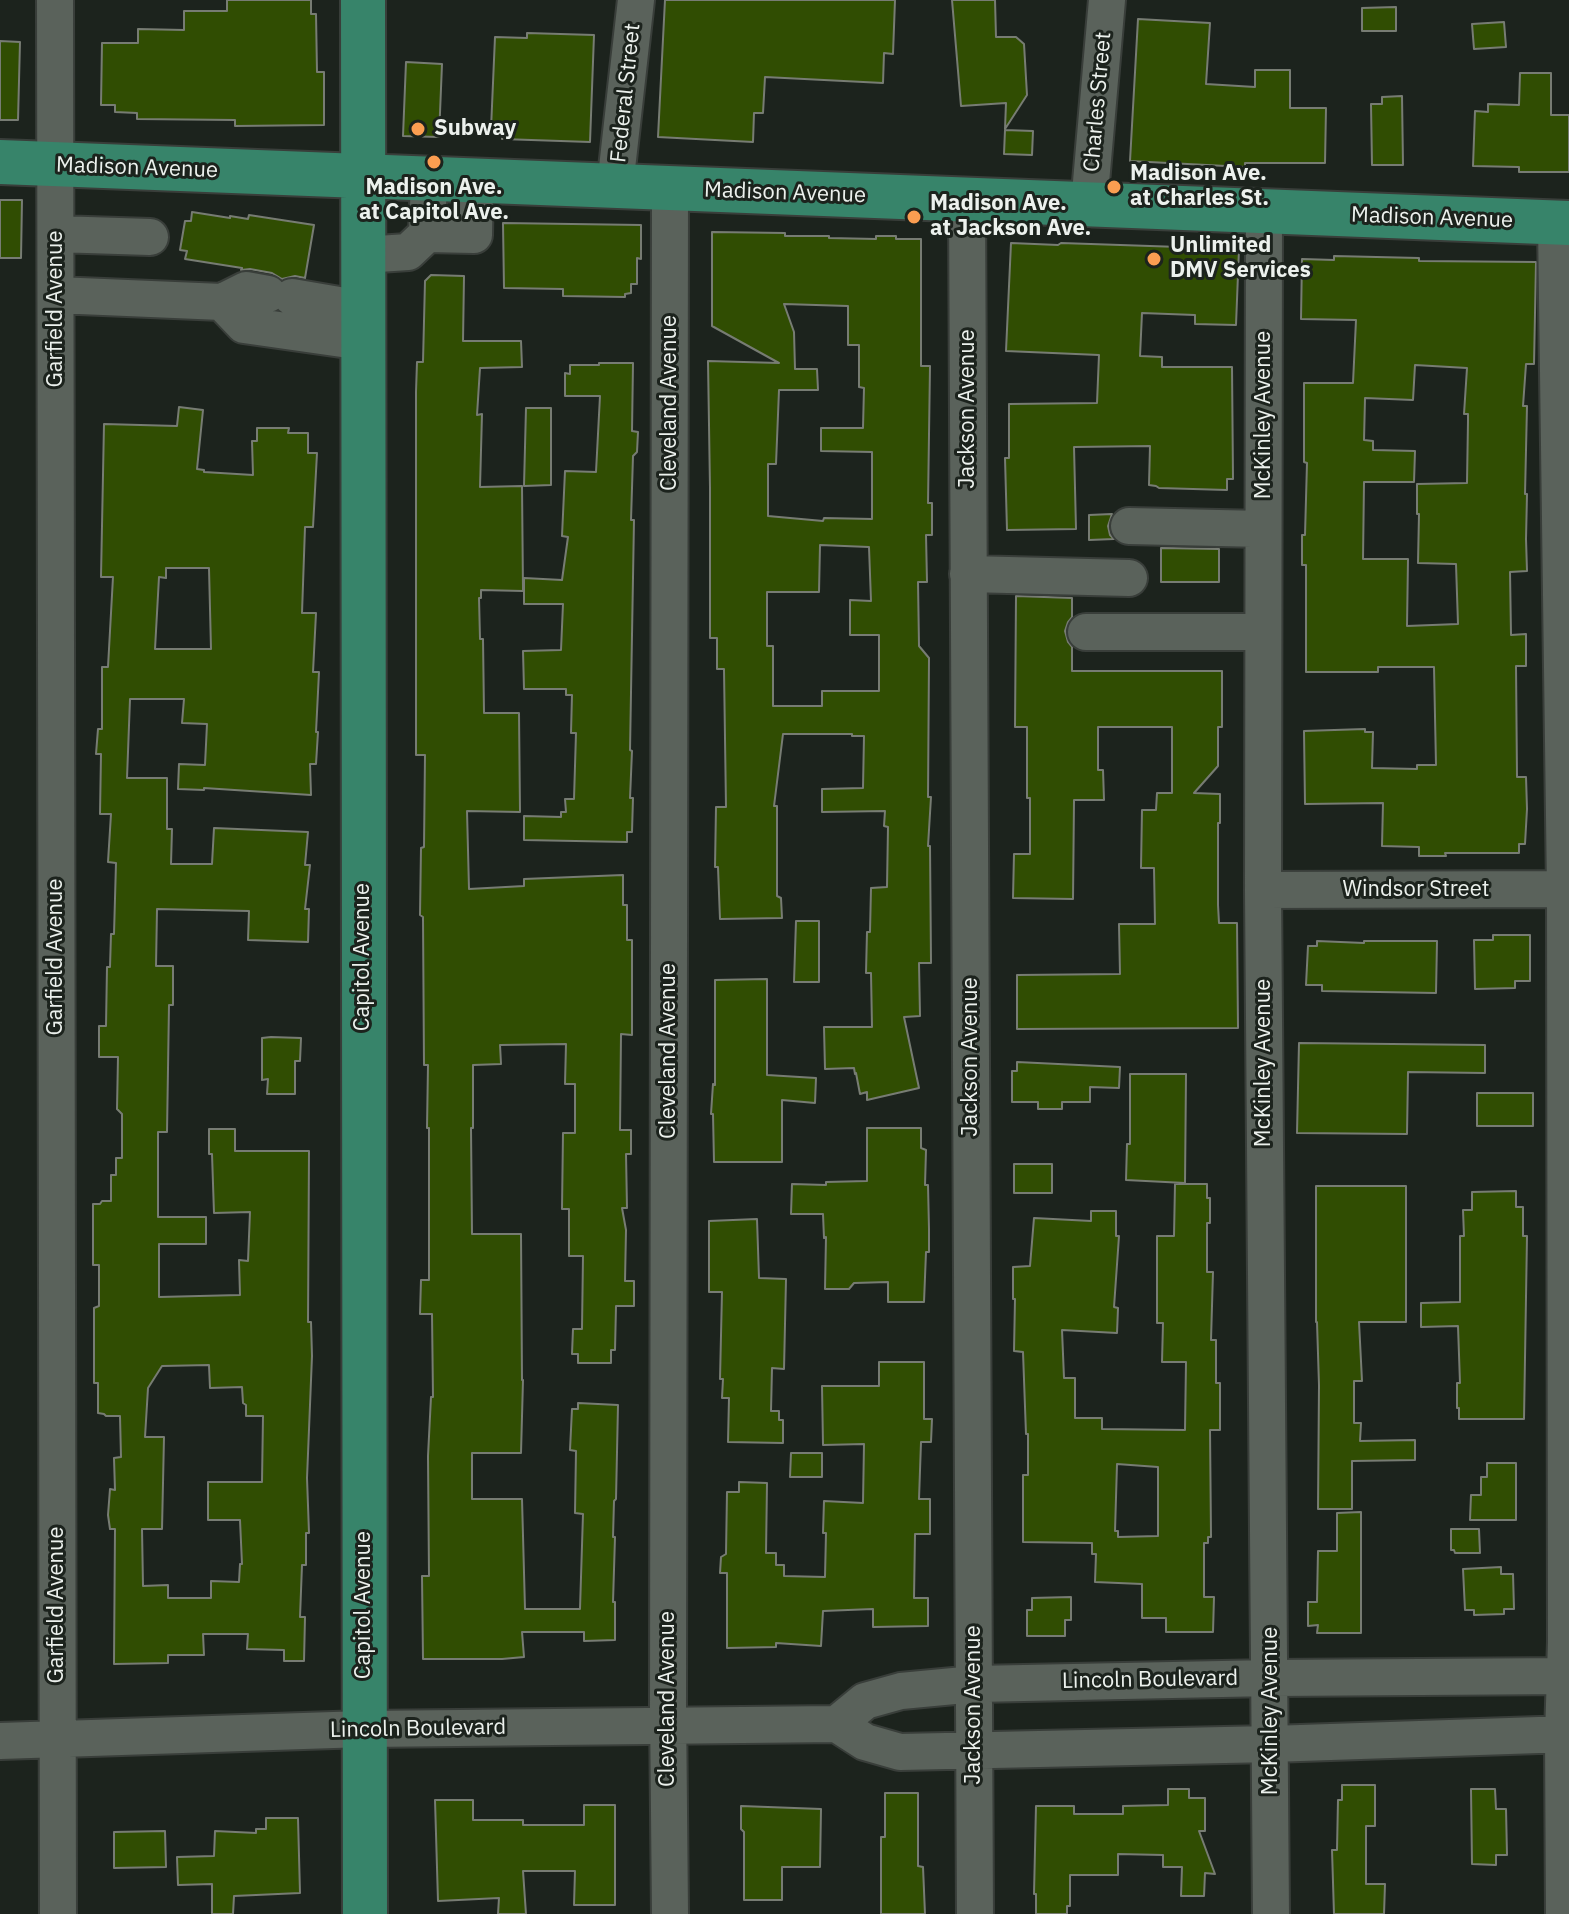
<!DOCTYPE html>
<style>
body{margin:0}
canvas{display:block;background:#1c231d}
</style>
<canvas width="1569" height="1914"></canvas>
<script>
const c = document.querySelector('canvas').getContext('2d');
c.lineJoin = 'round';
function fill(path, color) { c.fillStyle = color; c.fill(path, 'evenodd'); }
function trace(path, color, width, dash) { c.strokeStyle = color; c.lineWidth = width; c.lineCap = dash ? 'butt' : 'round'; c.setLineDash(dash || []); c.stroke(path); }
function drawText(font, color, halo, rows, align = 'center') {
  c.font = font + ' "IBM Plex Sans",sans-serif'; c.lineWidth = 6; c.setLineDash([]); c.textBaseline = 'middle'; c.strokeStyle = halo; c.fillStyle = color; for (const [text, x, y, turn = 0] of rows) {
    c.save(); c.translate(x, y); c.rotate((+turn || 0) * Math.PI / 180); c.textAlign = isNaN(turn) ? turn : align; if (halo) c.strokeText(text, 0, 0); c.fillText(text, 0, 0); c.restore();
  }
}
const building = new Path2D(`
 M227,0H311V14H316L317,72H324V125L235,126V120L137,119V113L115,112V105H101L102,43H138V29L184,30V11H227Z
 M665,0H895L893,54L884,53L883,83L765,77L763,113H754L753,142L658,137Z
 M952,0H995L996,37H1016L1024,44L1027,95L1005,129L1006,103L961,106Z
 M1396,7V31H1362V8Z
 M1138,19L1210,23L1206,84L1255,87V70H1290V108H1326L1325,163H1245V167L1130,161Z
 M1504,22L1506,47L1474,49L1472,24Z
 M527,33L594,35L590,142L502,139V129H491L495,37L527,38Z
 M0,41L20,42L18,120H0Z
 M406,62L442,64L439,137L403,136Z
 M1520,73H1551V115H1569V172H1519V167L1473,166L1475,111L1488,112V104L1519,105Z
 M1402,96L1403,165H1372L1371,104H1382V97Z
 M1005,130L1033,131L1032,155L1004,154Z
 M0,200H22L21,258H0Z
 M192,212L230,218V216L248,219L249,215L314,225L305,278L295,276L282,279L272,273L250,269L241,270L242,268L185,259L187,251L180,250L185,221H191Z
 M503,223L641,225V259L637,258V284H631V293L625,294V297L563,296V289L504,288Z
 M712,232L785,233V236H829V238L876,239V236H896V239H921V366H930L928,503H932V535H926L927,582H918L919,646L929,658L928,797H931L928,846H930L931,963H919L920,1016L904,1017L919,1088L867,1100V1092L860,1094L856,1073L855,1074L854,1068L825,1069L824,1027H872L871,973H866L867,932H870L871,888L887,887L888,827L884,826L885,811L822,812V789L863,788L864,736H852V734H783L774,806H777V896L781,898L782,918L720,919L718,867H715L716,807H726L724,669H717V638H710V488L708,361L779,363L712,326ZM784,304L848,306V345H859V387L864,388L863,428H821V451L872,452V519L824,518L823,521L768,516V464H776L779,390H818L817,369H795L794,332ZM820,545L869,547L871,601L850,600V635H879V691H822V706H773V646H767V592H819Z
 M1011,243L1058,245L1061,243L1239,249L1236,325L1195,324V315L1142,313L1140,356L1162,357V367H1232L1233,479H1227V490L1159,488L1156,486L1149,485L1150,446L1074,447L1076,529L1007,530L1005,458H1009V404L1097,403L1099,355L1006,351Z
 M1334,256L1419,258V261L1536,262L1534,364H1526L1523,406H1527L1525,494H1527L1526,539L1527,571L1510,572L1511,635L1526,634V666H1516L1517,777H1526L1527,809L1525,844H1519V853H1445L1446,856H1419V847L1382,846L1383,803L1305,804L1304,731L1365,729V732H1373L1372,768L1417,769V765H1436L1434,667H1378V672H1306V565H1302V535H1305L1307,463L1304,462V383H1353L1356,320L1301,319L1302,259L1334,260ZM1415,365L1467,368L1464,414H1468V421L1467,483L1417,484V514H1419L1418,563L1456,564L1458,624L1407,626L1408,559H1363L1364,482H1414L1415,451L1373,450V441L1364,440L1365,398L1413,400Z
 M431,275L464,276L463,341H521L522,367L480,368L477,415L482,414L480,487L522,486L523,591L481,590V598H479L480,639H483L484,713H519L520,812L467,811L469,889L524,886V879L623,875V905H627V940H632V1035L621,1034L620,1130H631V1154H626L627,1208H622L626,1230L625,1281H634V1306H616L615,1350H611V1363H578V1354H572L573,1329H582L583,1256H569V1209H562L563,1133H575V1084H565L566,1044L500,1045L501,1064L473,1065V1128H471L472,1234H521L522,1380H523L521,1453H472V1499H522L525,1609H580L583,1514L575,1513L576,1451L570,1450L572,1409H578V1403L618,1405L616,1499L614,1501L613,1537H615L613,1602H615V1640L584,1641V1632H522L524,1657L502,1659H423L422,1576H429L428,1456L431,1397H433L432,1314H420L421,1280H429V1128H427L428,1065H424L423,917L420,915L421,848L424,847L425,755H416V392L417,362H423L425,281Z
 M599,363H633L632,431L638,432L637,452L633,456L631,520H634L630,750L632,751L630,798H633L632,832H627V842L524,840V816L561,817V812H566L565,799H574L576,733H571L572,695H566V689H524L523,651L561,650L563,604H524V578L562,580L568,537L562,536L565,471L596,472L600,396H565V373L570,374V365H599Z
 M179,407L203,410L197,469L204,470V472L253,475L252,441H257V428H289L288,433H308V453H317L313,527H305L302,613H316L313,672H319L316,732H318L316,764H310L311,795L204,788V790L178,789L179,764L205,765L207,724L182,723L184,699H130L127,778H167V829H172L171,864H212L214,828L308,832L305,865H310L305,909H309L308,942L248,940L249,911L157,909L156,966H173V1005H169L167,1132H158V1217H206V1244H159V1297L240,1295L239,1260L248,1261L250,1212L214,1213L212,1154H209V1129H235V1151H309L308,1322H311L312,1356L307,1478L309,1533H306V1565H302L300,1617H305L304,1661H284V1650L247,1649L248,1634H203L204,1655H168V1663L114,1664L115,1529H110L108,1515L110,1489L115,1490L114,1458L121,1457L120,1416H106L104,1414L98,1413V1383H94V1308L99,1306V1265H93V1204H100L102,1201H111V1175H116V1158H122V1114L117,1109L118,1057H99V1026H106L107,967H110L111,934H114L116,863L108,862L111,814H100L101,754H96L98,729H102V667H108L113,577H101L104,424L177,426ZM166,568H209L211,649H155L159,577L166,578ZM209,1365L210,1388L242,1387L243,1403L246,1405V1416H263L262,1482H208V1520H240L242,1564H240L239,1582L211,1581V1598H168V1585L143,1586L142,1529H162L164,1437H145L148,1388L162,1366Z
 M526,408H551V485L524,486Z
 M1112,514L1108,526L1110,535L1114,539L1089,540V515Z
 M1161,548L1219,549V582H1161Z
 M1016,596L1072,598V617L1068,622L1065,631L1068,642L1072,647V671H1222V727H1218V766L1194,793L1220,794V823H1218V905L1219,923H1237L1238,1028L1017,1029V975L1120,974L1119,924H1155L1154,868H1141L1142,810H1156L1157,793H1172V727H1098V770H1103L1104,800H1074L1073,899L1013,898L1014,854H1030V798H1027V727H1015Z
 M796,921H819V982H794Z
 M1493,935H1530V981H1515V988L1475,989L1474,940H1493Z
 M1317,941L1364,943V941H1437L1436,993L1322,991V985H1306L1308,946H1317Z
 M767,979V1075L816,1078L815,1103L782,1100V1162H714L713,1114H711L713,1084L715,1085V980Z
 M271,1037L301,1038L300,1061H295V1094H267L268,1079L262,1080V1038Z
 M1299,1043L1485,1045V1073L1408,1072L1407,1134L1297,1133Z
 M1017,1062L1120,1067L1119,1088L1090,1087V1102H1062V1109H1038V1102H1012V1071H1017Z
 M1130,1074H1186L1185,1183L1126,1180L1127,1144H1130Z
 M1477,1093H1533V1126H1477Z
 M867,1128H921V1148L926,1150L925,1185H928L929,1229V1252H926L924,1302H888V1282L854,1283L849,1289H825L826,1237L824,1238L823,1214H791L792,1184L826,1185V1182L867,1181Z
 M1014,1164H1052V1193H1014Z
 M1175,1184H1207V1198H1210V1223H1207V1272H1213L1211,1340H1216V1383H1220V1430H1210L1211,1537H1208V1543H1204V1597H1214L1213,1632H1166V1618H1142V1584L1095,1582L1096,1554H1092V1543L1023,1542V1475H1028V1434H1026L1023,1352L1014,1351L1015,1299H1013V1267L1030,1266L1034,1218L1091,1221V1211H1116V1236H1119L1114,1307L1118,1308L1117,1333L1062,1330L1064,1378H1075V1418H1102V1429L1185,1430L1186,1362H1162L1163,1323H1157V1236H1174ZM1117,1464L1158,1467V1536L1118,1537V1531H1115Z
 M1316,1186H1406V1322H1359L1362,1381H1354V1423H1361L1360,1441L1415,1440V1460L1352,1461V1509H1318L1319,1385L1317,1322H1316Z
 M1516,1191V1207H1523V1236H1527L1524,1419H1459V1408H1457V1383H1460L1458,1326L1421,1327V1303L1460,1302V1236H1464L1463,1210H1472V1192Z
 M757,1219L759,1278L786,1279L784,1369L772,1368L771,1411H779V1420H783V1443L728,1442L729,1398H722L723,1379H720L722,1292H709V1221Z
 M879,1362H924V1419H932L931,1442H921L919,1499H930V1534H915L914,1598H928V1626L873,1627V1609L823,1611L821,1646L776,1643V1647L727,1648V1573H720L721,1557L726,1554L727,1492H739V1482L767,1483L766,1553H776V1565H784V1576L825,1577L826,1533H823L824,1501L863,1503L864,1444L823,1445L822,1386H879Z
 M791,1453H822V1477H790Z
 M1487,1463H1516V1520H1470L1471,1495H1481V1477H1487Z
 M1361,1512V1633H1317L1318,1625L1308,1626V1602H1317L1318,1551H1337V1513Z
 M1451,1529H1479L1480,1553H1455L1454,1550H1451Z
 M1501,1567V1574H1513L1514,1609H1504V1614L1474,1615V1610H1465L1463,1569Z
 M1071,1597V1620H1065V1636H1027V1610H1032V1598Z
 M1342,1785H1375V1826H1366V1884H1385L1384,1914H1334L1332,1850H1337L1338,1800H1342Z
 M1168,1789H1189V1798H1205V1831H1199L1215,1874L1205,1873L1204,1896H1181L1182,1867H1163V1855L1118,1854V1875H1070V1906H1067V1914H1036V1894H1034L1036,1806H1074V1814H1123V1806L1168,1805Z
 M1471,1789H1495L1496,1809H1506L1507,1855H1496V1865L1472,1864Z
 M885,1793H918V1866L923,1867L925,1914H881V1837H885Z
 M435,1800H473V1820H523V1825H584V1805H615V1905H574L575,1871H523L526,1914H498L499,1898L438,1901Z
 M741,1806L821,1809L820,1867H782V1900H744V1832L741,1829Z
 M266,1818H298L300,1893L234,1896L233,1914H212V1884L178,1885L177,1857L214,1856L215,1831L256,1833V1829H266Z
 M165,1831L166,1867L114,1868V1832Z`);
fill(building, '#304d02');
trace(building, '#777c73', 2);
const minor = new Path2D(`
 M55,0L58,1914
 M429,179L427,234L474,235L475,181
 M615,186L636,0
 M967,200L975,1914
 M1089,205L1107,0
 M1264,212L1263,890L1271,1914
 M1556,223L1565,889L1566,1642L1563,1735L1564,1914
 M56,234L150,237
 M363,255L408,252L427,234
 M56,295L222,302L246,290L268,294
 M292,297L362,309
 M222,302L244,325L363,342
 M1129,526L1263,529
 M968,574L1129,578
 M1086,632H1263
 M1263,890L1569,889
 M837,1724L865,1701L901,1691L975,1684L1271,1678L1569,1676
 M0,1741L364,1729L837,1724L865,1742L900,1752L1271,1744L1569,1734
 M670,1914L668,1706L670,188`);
const major = new Path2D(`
 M363,0L365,1914
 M0,162L1569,223`);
trace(minor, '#393e3a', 40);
trace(major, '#393e3a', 48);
trace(minor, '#5a625b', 36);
trace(major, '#37846a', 44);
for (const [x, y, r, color] of [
 [418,129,8,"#fb9e51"],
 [434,162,8,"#fb9e51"],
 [1114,187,8,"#fb9e51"],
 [914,217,8,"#fb9e51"],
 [1154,259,8,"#fb9e51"]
]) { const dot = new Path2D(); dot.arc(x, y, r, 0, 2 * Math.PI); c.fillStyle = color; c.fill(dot); trace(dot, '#1c231d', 3); }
drawText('22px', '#ecf1ed', '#1c231d', [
 ["Federal Street",626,93,-84],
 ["Charles Street",1098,102,-85],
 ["Madison Avenue",137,168,2],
 ["Madison Avenue",785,193,2],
 ["Madison Avenue",1432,218,2],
 ["Garfield Avenue",56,309,-90],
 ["Cleveland Avenue",670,403,-90],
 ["Jackson Avenue",968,409,-90],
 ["McKinley Avenue",1264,415,-90],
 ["Windsor Street",1416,890],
 ["Garfield Avenue",56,957,-90],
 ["Capitol Avenue",363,957,-90],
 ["Cleveland Avenue",669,1051,-90],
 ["Jackson Avenue",971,1057,-90],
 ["McKinley Avenue",1264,1063,-90],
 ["Garfield Avenue",57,1605,-90],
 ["Capitol Avenue",364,1605,-90],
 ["Lincoln Boulevard",1150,1680,-1],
 ["Cleveland Avenue",668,1699,-90],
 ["Jackson Avenue",974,1705,-90],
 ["McKinley Avenue",1271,1711,-90],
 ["Lincoln Boulevard",418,1729,-1]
]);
drawText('bold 22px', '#ecf1ed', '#1c231d', [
 ["Subway",434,129],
 ["Madison Ave.",1130,174],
 ["at Charles St.",1130,199],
 ["Madison Ave.",434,188,"center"],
 ["at Capitol Ave.",434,213,"center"],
 ["Madison Ave.",930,204],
 ["at Jackson Ave.",930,229],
 ["Unlimited",1170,246],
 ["DMV Services",1170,271]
], 'left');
</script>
